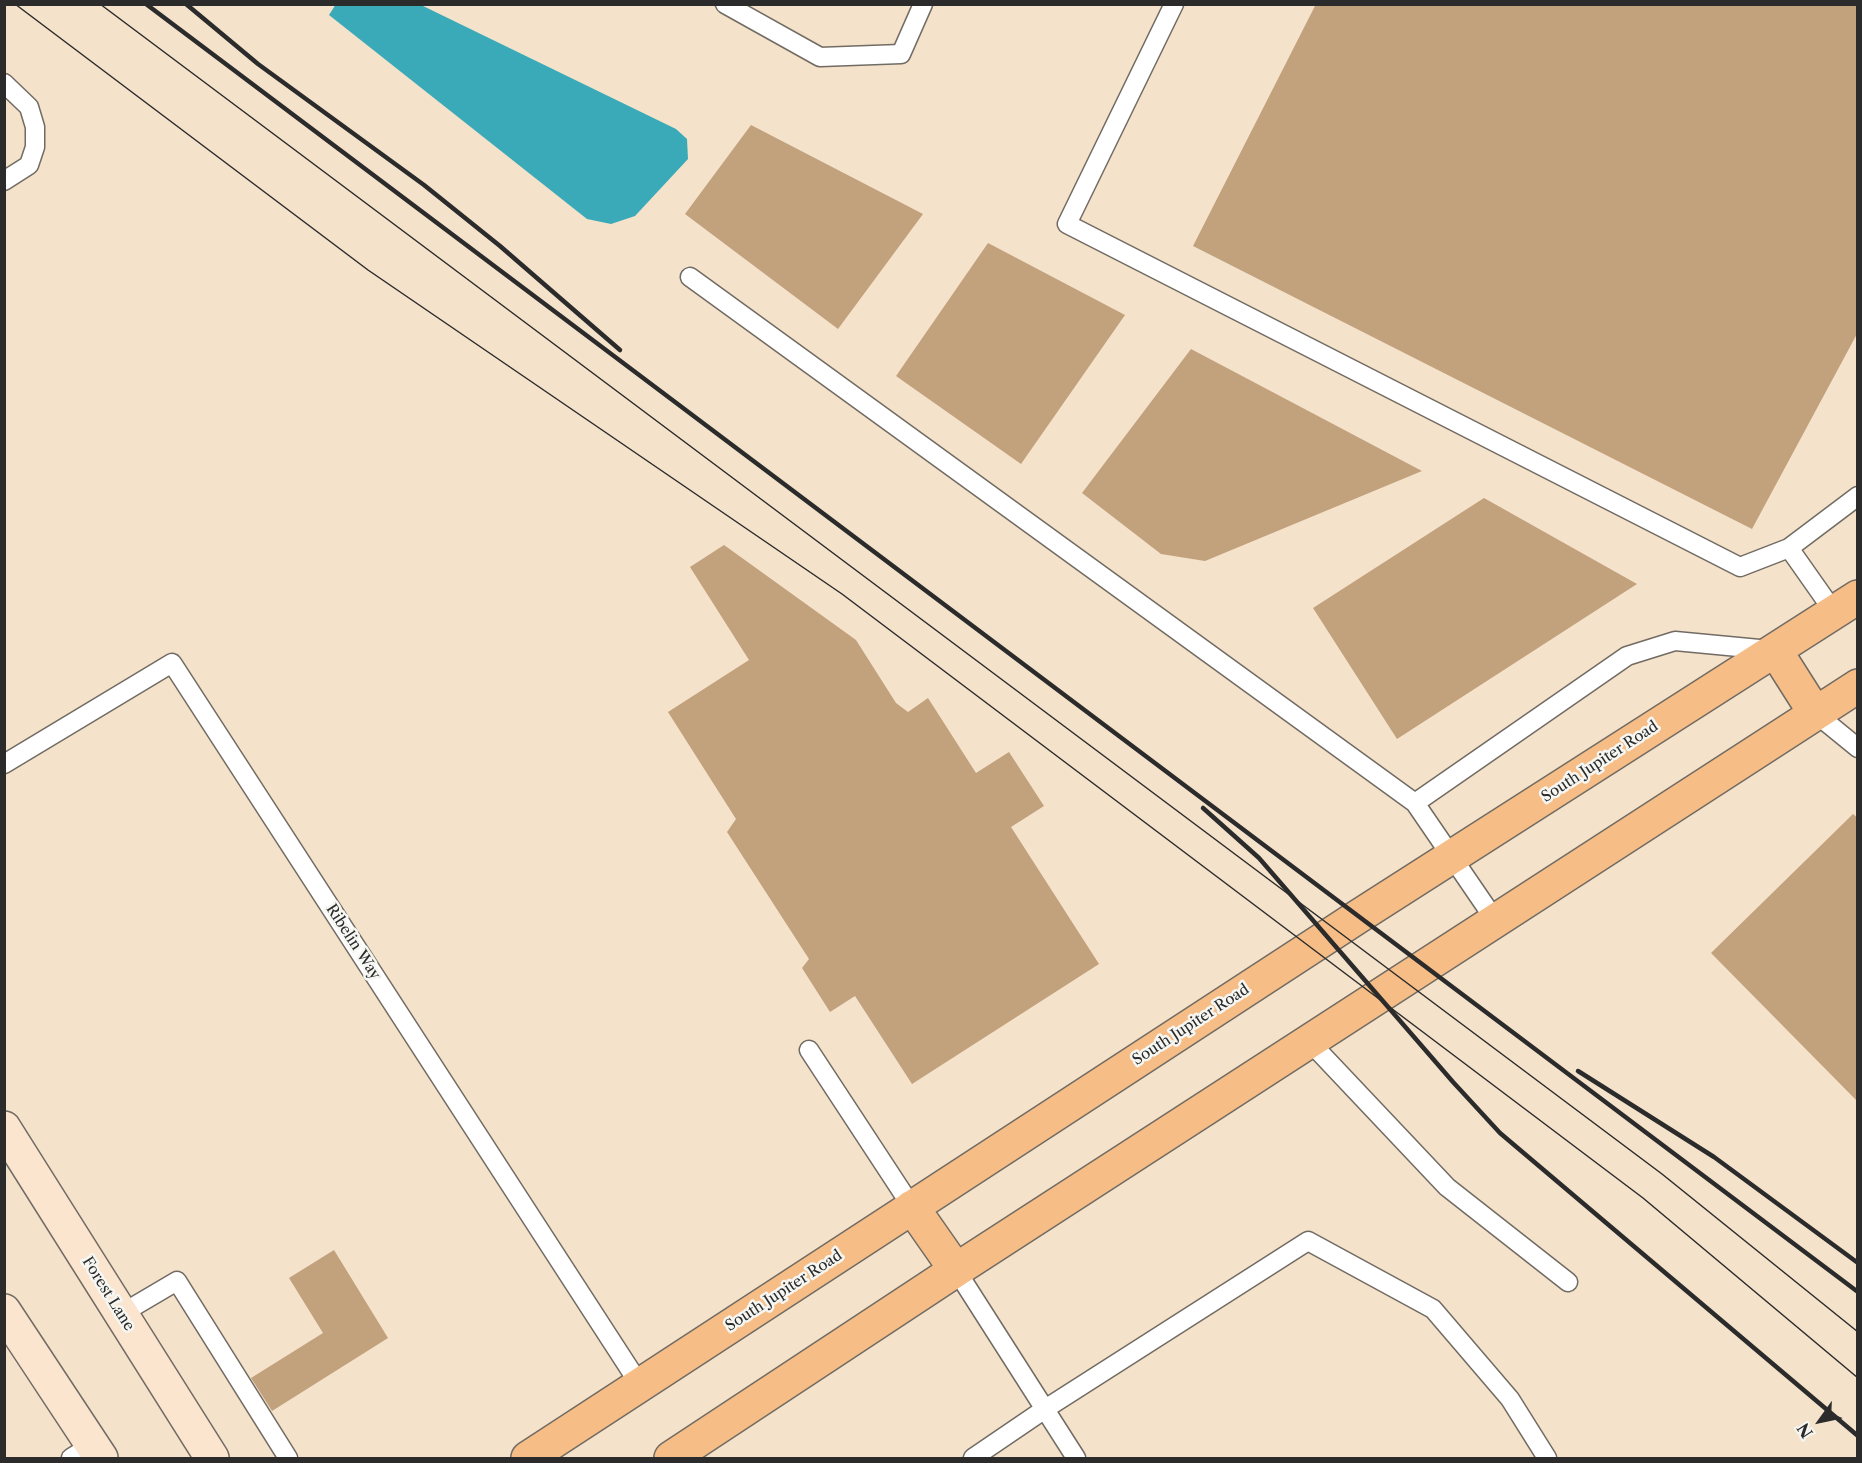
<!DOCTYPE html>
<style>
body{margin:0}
#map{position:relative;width:1862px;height:1463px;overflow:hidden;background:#f4e2ca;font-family:"Libre Caslon Text",serif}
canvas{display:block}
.frame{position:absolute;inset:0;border:6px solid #2b2b2b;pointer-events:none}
.north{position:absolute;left:1790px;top:1391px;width:60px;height:60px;-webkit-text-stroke:4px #f6f6f2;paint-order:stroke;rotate:237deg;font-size:16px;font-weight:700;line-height:24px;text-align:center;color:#2b2b2b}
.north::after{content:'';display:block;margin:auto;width:21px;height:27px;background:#2b2b2b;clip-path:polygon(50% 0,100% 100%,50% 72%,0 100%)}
</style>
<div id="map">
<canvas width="1862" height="1463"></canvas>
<div class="frame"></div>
<div class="north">N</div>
</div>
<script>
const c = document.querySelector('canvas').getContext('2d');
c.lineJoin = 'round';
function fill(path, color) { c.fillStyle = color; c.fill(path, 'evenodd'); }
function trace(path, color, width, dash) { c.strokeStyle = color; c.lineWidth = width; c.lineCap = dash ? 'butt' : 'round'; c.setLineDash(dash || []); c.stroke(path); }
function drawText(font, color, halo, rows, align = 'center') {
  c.font = font + ' "Libre Caslon Text",serif'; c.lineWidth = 5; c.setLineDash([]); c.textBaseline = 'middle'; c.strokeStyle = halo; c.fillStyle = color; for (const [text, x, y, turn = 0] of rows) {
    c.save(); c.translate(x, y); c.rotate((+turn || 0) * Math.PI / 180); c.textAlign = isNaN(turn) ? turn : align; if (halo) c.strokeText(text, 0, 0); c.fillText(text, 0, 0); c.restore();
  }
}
fill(new Path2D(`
 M336,4L421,5L676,129L687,139L688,159L635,216L611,224L587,219L329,15Z`), '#3aaab8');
fill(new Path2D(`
 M1316,4H1858V332L1752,529L1193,246Z
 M751,125L923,214L838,329L685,214Z
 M988,243L1125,315L1021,464L896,376Z
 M1191,349L1422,471L1205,561L1161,554L1082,493Z
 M1484,498L1637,584L1397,739L1313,608Z
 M724,545L856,640L896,703L908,712L928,698L976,773L1009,752L1044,806L1011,827L1099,964L912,1084L855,996L830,1012L802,968L809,959L727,832L736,819L668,712L749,660L690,567Z
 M1853,814L1858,818V1102L1711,953Z
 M334,1250L388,1338L272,1411L251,1378L323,1333L289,1278Z`), '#c2a17d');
const service = new Path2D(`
 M725,4L820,57L901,54L923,4
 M1174,4L1067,224L1740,567L1789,548L1834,612
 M4,83L29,107L35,127V147L29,165L4,181
 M690,277L1415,803
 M1789,548L1858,496
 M1815,713L1858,748
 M4,764L172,663L640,1385
 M1495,920L1415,803L1627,656L1675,641L1770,650
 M1309,1041L1447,1187L1568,1282
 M809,1050L912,1207
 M956,1270L1076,1458
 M121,1314L177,1281L288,1458
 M71,1458L92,1445
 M973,1458L1045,1409L1308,1241L1433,1309L1510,1399L1547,1458`);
const secondary = new Path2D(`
 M4,1128L212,1458
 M4,1311L101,1458`);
const primary = new Path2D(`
 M1775,650L1815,713
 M912,1207L956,1270
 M528,1458L1359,916L1858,597
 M671,1458L956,1270L1858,686`);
trace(service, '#716b63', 21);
trace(secondary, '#716b63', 36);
trace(primary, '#716b63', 36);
trace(service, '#fff', 18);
trace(secondary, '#fbe5cf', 33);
trace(primary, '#f6be86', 33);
trace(new Path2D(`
 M15,4L368,270L842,594L1643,1198L1858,1378
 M100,4L1662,1174L1858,1332`), '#2b2b2b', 1.5);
trace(new Path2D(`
 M146,4L1858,1292
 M186,4L258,64L424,185L500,246L620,350
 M1203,808L1259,858L1453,1082L1500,1133L1858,1436
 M1578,1071L1714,1157L1858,1263`), '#2b2b2b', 4.5);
drawText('15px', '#2b2b2b', '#f6f6f2', [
 ["South Jupiter Road",1600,762,-33],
 ["Ribelin Way",353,942,57],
 ["South Jupiter Road",1191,1025,-33],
 ["South Jupiter Road",784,1291,-33],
 ["Forest Lane",108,1294,58]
]);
</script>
